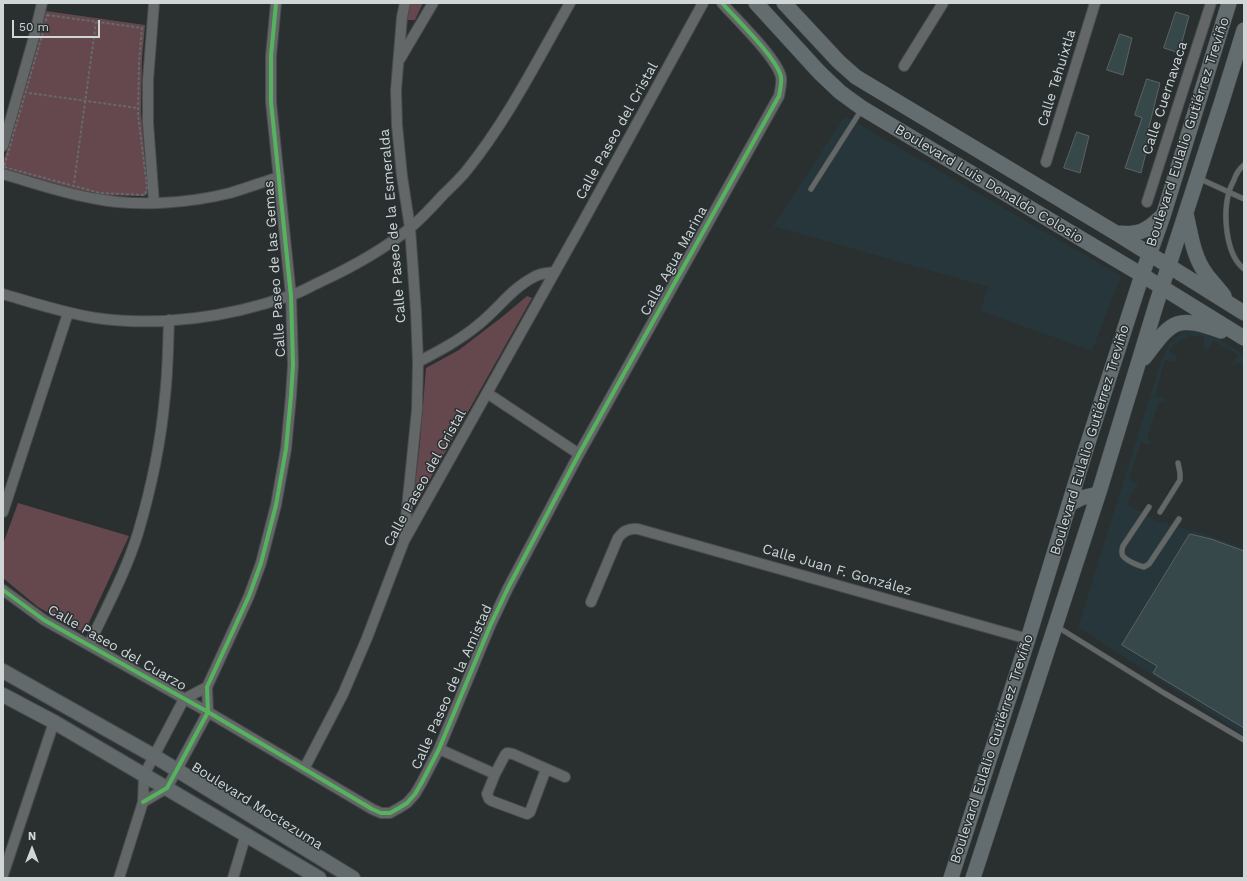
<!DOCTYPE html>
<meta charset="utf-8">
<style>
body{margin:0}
#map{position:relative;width:1247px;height:881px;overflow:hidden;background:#2a2f30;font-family:"Work Sans",sans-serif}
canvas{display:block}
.frame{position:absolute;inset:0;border:4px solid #d0d5d6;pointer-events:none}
.north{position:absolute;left:12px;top:829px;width:40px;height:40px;-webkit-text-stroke:3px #283032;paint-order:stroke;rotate:0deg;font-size:11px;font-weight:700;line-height:16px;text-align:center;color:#d0d5d6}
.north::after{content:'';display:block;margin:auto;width:14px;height:18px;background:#d0d5d6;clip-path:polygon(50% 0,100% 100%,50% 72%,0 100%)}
.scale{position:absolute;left:12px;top:20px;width:88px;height:18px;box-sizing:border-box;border:2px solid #d0d5d6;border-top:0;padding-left:5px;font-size:12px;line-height:14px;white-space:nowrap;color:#d0d5d6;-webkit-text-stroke:3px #283032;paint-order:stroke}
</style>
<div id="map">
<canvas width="1247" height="881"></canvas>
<div class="frame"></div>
<div class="north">N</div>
<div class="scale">50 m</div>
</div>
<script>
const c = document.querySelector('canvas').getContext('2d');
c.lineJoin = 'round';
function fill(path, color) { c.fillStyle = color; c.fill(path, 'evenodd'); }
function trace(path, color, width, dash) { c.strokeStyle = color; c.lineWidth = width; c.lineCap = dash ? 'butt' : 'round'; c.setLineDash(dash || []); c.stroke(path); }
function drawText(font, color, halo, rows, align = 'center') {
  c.font = font + ' "Work Sans",sans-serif'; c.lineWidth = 3; c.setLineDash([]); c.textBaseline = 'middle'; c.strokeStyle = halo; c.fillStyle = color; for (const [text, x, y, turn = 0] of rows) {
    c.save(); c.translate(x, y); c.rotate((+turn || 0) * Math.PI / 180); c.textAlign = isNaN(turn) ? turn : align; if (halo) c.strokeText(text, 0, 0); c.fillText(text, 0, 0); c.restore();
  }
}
fill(new Path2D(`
 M845,116L1121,276L1092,351L980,311L988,287L773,226Z
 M1190,331L1209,334L1218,338L1244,355V366L1237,362L1234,365L1232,364L1238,355L1214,341L1208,350L1203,347L1204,336H1192L1185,338L1173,345L1169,351L1177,356L1175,362L1165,360L1155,396L1165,398L1164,402L1159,401L1147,439L1151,441L1150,445L1141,442L1129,480L1139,485L1133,491L1127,504L1155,520L1202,533L1244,548V735L1078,627L1161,361L1170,343L1182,332Z`), '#27363a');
fill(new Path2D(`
 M409,3H423L415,20H407Z
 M46,11L145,25L142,59L141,112L148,192L145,196L101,195L70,188L3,168V163Z
 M527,296L532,298L420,497L414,493L420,443L426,368L459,350L502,317Z
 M18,503L129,536L86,629L81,631L77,629L38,607L3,578V544Z`), '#64484e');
const building = new Path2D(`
 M1176,12L1189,16L1179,53L1164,48Z
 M1120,34L1132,38L1123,75L1107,70Z
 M1147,79L1160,83L1147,135L1150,136L1141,173L1125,168L1142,118L1135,115Z
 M1077,132L1089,136L1080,173L1064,168Z
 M1190,534L1211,539L1244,551V728L1153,673L1157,666L1122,645Z`);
fill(building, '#37484a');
trace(building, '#5e6263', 1);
const service = new Path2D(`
 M1244,165C1239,169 1236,174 1234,180C1232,184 1230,188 1229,192C1223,213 1225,254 1244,269
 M1198,178L1244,199
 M811,189L862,109
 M1149,507L1123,546C1122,549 1121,553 1123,556C1127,561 1139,566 1144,567L1149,564L1179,519
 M1160,512L1180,480V473L1178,463
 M1056,626L1164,693L1244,740`);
const minor = new Path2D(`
 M400,59L433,3
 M904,66L943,3
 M3,146L34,37L42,3
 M1046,162L1095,3
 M3,174C34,183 65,194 97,199C138,207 190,203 230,193C247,188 263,182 279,177
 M1147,202L1211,3
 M154,203L148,123V80L154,3
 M3,294C34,303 64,313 96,318C160,327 229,317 289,296C300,293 311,286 322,281C352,267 383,250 410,228C422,218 432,207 443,195C451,187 460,179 467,170C508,119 538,59 570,3
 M418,362C439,351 460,340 478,325C497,310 512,288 534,277C540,273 547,273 555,272
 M487,393L579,454
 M3,512L68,313
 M404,537L417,410L418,362L416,312L410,228L402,176L397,125L396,90L402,17L405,3
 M3,590L44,620L208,712L372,809L381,813H390L399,808L407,803L415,794L422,782L439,749L490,626L508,588L579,454L779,96C780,90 782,83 781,77C777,58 736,19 722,3
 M591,602L618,538C623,531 629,528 638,529L1028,639
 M89,645C106,608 126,572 138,533C151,489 161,442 165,396C168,371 168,345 169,320
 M439,749L495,774
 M304,769L343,694L367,638L404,541L584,220L703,3
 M546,769L530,812L527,814L492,801L489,799L487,794L495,774L505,755L507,753L513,754L565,777
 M143,802L167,788L208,712L207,687L249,596L261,563L276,505L286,449L291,396L293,365L291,296L271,102V56L276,3
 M3,875L54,722
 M119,878L143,802L144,775L184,699L207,687
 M233,878L246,834`);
const secondary = new Path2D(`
 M3,671L154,756L353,878
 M3,695L54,722L319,878`);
const primary = new Path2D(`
 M756,3L819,72L840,92L862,108L1142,275L1244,338
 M784,3L839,62L856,77L1116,233L1244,313
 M1186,214C1191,235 1193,256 1206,274C1211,281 1218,288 1224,296
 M1116,233C1138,235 1146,232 1162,216
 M1144,358C1172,322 1174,314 1221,331
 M1069,504L1081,498L1098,494
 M951,878L1028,639L1086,449L1142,275L1163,216L1229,3
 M973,878L1100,489L1156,305L1222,101L1244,30`);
trace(service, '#484c4d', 6);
trace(minor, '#484c4d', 12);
trace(secondary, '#484c4d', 16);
trace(primary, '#484c4d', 16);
trace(new Path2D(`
 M47,15L142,28L139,63L138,114L147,187L145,195L100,193L4,167L45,25Z
 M29,93L137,108
 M74,183L96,22`), '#666a6b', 2, [3, 2]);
trace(service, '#646767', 5);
trace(minor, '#646767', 10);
trace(secondary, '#636a6b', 14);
trace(primary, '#636c6e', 15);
trace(new Path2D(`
 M3,590L44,620L208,712L372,809L381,813H390L399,808L407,803L415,794L422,782L439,749L490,626L508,588L579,454L779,96C780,90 782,83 781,77C777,58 736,19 722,3
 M143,802L167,788L208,712L207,687L249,596L261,563L276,505L286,449L291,396L293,365L291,296L271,102V56L276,3`), '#56b35d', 4);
drawText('14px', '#d0d5d6', '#283032', [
 ["Calle Tehuixtla",1057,78,-73],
 ["Calle Cuernavaca",1165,98,-72],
 ["Calle Paseo del Cristal",617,131,-61],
 ["Boulevard Eulalio Gutiérrez Treviño",1188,132,-72],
 ["Boulevard Luis Donaldo Colosio",989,184,31],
 ["Calle Paseo de la Esmeralda",393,226,-95],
 ["Calle Agua Marina",674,261,-61],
 ["Calle Paseo de las Gemas",275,269,-94],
 ["Boulevard Eulalio Gutiérrez Treviño",1090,440,-73],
 ["Calle Paseo del Cristal",425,478,-61],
 ["Calle Juan F. González",837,570,16],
 ["Calle Paseo del Cuarzo",117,648,30],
 ["Calle Paseo de la Amistad",452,687,-66],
 ["Boulevard Eulalio Gutiérrez Treviño",992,749,-72],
 ["Boulevard Moctezuma",257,806,32]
]);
</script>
